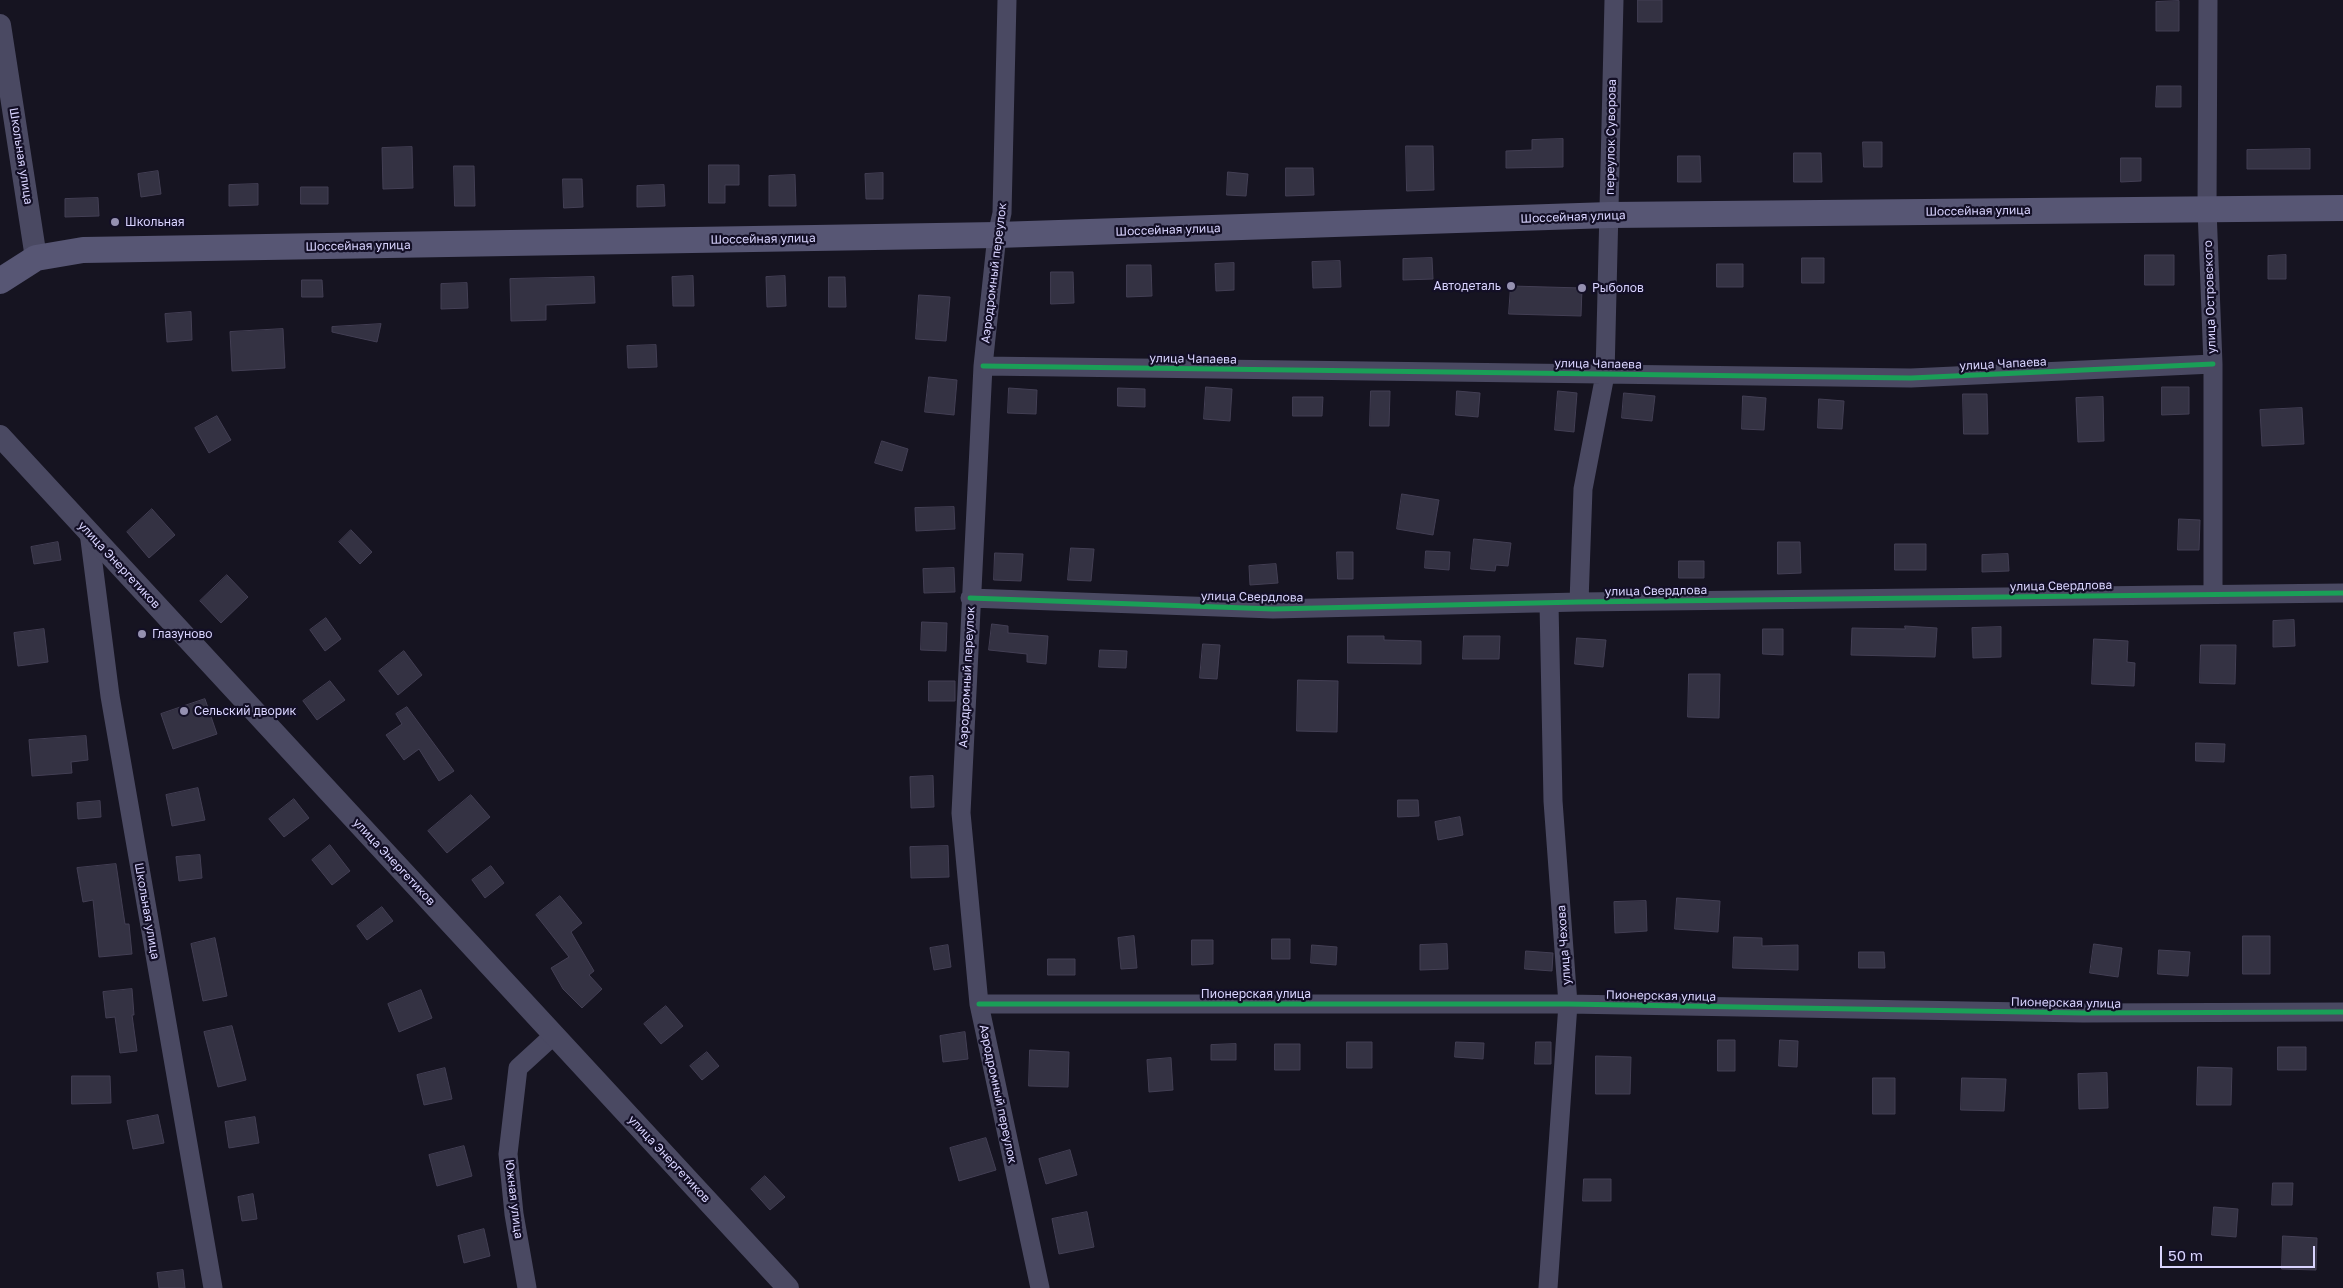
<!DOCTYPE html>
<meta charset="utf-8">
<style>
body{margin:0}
#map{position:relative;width:2343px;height:1288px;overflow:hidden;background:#161421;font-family:"Golos Text",sans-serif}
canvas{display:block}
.scale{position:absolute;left:2160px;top:1246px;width:155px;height:22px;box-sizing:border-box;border:2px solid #d9d4ff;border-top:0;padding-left:6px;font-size:15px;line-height:18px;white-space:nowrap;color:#d9d4ff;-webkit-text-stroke:4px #130f26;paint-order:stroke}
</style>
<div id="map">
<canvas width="2343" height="1288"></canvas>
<div class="scale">50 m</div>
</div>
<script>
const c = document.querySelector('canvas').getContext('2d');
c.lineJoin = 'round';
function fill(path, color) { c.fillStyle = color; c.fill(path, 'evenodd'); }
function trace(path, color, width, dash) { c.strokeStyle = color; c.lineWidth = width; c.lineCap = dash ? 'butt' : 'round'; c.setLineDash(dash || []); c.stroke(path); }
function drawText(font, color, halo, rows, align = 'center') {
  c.font = font + ' "Golos Text",sans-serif'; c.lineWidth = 4.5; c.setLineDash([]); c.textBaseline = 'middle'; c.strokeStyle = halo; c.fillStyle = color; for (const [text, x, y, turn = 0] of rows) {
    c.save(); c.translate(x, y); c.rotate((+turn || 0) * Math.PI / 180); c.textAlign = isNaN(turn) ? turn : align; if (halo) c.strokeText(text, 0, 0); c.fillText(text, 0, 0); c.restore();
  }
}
const building = new Path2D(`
 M1638,0H1662V22H1638Z
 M2179,1V31H2156V2Z
 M2157,86H2181V107H2156Z
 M1563,139V167L1506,168V151L1532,150V140Z
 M1863,142H1882V167H1864Z
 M1406,146H1433L1434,190L1407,191Z
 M412,147L413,188L383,189L382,148Z
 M2310,149V169H2247V150Z
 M1794,153H1821L1822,182H1794Z
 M1678,156H1700L1701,182H1678Z
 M2121,158H2141V181L2121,182Z
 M709,165H739V185H725V203H709Z
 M454,166H474L475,206H455Z
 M1286,168H1313L1314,195L1286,196Z
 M158,171L161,194L141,197L138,174Z
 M1228,172L1248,174L1246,196L1227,195Z
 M883,173V199H866L865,174Z
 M795,175L796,206H769V176Z
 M563,179H582L583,207L564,208Z
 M258,184V205L229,206V185Z
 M664,185L665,206L637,207V186Z
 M301,187H328V204H301Z
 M98,198L99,216L65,217V199Z
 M2145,255H2174V285H2145Z
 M2286,255V279H2268V256Z
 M1432,258L1433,279L1403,280V259Z
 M1802,258H1824V283H1802Z
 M1340,261L1341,287L1313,288L1312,262Z
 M1234,263V290L1216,291L1215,264Z
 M1717,264H1743V287H1717Z
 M1127,265H1151L1152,296L1127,297Z
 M1051,272H1073L1074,303L1051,304Z
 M693,276L694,306H673L672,277Z
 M785,276L786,306L767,307L766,277Z
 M594,277L595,303L546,305V320L511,321L510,279Z
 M829,277H845L846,307H829Z
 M302,280H322L323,297H302Z
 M467,283L468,308L441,309V284Z
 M1511,286L1582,288L1581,316L1509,314Z
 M919,295L950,297L946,341L916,339Z
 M191,312L192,340L167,342L165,314Z
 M381,324L377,342L332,332V327Z
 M283,329L285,368L232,371L230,332Z
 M656,345L657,367L628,368L627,346Z
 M929,377L957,380L954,415L925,412Z
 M1206,387L1232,389L1230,421L1204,419Z
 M2162,387H2189V414L2162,415Z
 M1009,388L1037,390L1036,414L1008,413Z
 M1118,388L1145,389V407L1118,406Z
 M1371,391H1390L1389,426H1370Z
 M1457,391L1480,393L1478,417L1456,415Z
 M1558,391L1577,393L1574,432L1555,430Z
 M1624,393L1655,396L1652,421L1622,418Z
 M1963,394H1987L1988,434H1964Z
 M1743,396L1766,398L1764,430L1742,429Z
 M1293,397H1323L1322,416H1293Z
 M2103,397L2104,441L2078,442L2076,398Z
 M1819,399L1844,401L1842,429L1818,428Z
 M2302,408L2304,444L2262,446L2260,410Z
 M217,416L231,440L209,453L195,428Z
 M882,441L908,449L902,471L875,463Z
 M1402,494L1439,500L1433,535L1397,529Z
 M954,507L955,529L916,531L915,508Z
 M152,509L175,535L149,558L127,532Z
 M2179,519L2200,520L2199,550H2178Z
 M351,530L372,552L360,564L339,542Z
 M1474,539L1511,543L1508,566L1496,565L1495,571L1471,569Z
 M58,542L61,560L34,564L31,547Z
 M1778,542H1800L1801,573L1778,574Z
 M1895,544H1926V570H1895Z
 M1071,548L1094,549L1091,581L1068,580Z
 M1426,551L1450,552L1449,570L1425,568Z
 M1337,552H1353V579H1338Z
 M995,553L1023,554L1021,581L994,580Z
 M2008,554L2009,571L1982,572V555Z
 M1679,561H1704V578H1679Z
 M1276,564L1278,583L1250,585L1249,566Z
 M954,568L955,592L924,593L923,569Z
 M227,575L248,597L221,623L200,601Z
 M326,618L341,639L325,651L310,630Z
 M2294,620L2295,646L2273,647V621Z
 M922,622L947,623L946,651L921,650Z
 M992,624L1008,626V633L1048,636L1046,664L1027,662V654L989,650Z
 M1905,626L1937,628L1935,657L1851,655L1852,628L1905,629Z
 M2001,627V657L1973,658L1972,628Z
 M44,629L48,662L18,666L14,633Z
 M1763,629H1783V655L1763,654Z
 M1348,636H1384V640L1421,641V664L1348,663Z
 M1464,636H1500L1499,659H1463Z
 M1577,638L1606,640L1603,667L1575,664Z
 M2094,639L2128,641L2127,662L2135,663L2134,686L2092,684Z
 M1203,644L1220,645L1217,679L1200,678Z
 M2201,645H2236L2235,684L2200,683Z
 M1100,650L1127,651L1126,668L1099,667Z
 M404,651L422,675L398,695L379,671Z
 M1689,674H1720L1719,718L1688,717Z
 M1298,680L1338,681L1337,732L1297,731Z
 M330,681L345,700L317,720L303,701Z
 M929,681H955V701H929Z
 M205,699L217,734L173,749L161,714Z
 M407,707L454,771L439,781L419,749L404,760L386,735L402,724L396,714Z
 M86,736L88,760L71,762L72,773L32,776L29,740Z
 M2196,743L2225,744L2224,762L2196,761Z
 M933,776L934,807L911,808L910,777Z
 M198,788L205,820L172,826L166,795Z
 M471,795L490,817L447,853L428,831Z
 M294,799L309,818L284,837L269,819Z
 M1398,800H1418L1419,816L1398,817Z
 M100,801L101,817L78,819L77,803Z
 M1460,817L1463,835L1438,840L1435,822Z
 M330,845L350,871L332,885L312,860Z
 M948,846L949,877L911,878L910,847Z
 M200,855L202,878L179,881L176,857Z
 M116,864L125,924H129L132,954L99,957L93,900L83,902L77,868Z
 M491,866L504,883L485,898L472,880Z
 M560,896L582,923L571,932L594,971L589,975L602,989L582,1008L563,989L551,968L569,957L536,915Z
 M1677,898L1720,901L1718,932L1675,929Z
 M1646,901L1647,931L1615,933L1614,902Z
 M382,907L393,921L367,940L357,926Z
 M1134,936L1137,968L1121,969L1118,938Z
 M2243,936H2270V974H2243Z
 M1734,937L1762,938V946L1798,945V970L1733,968Z
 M215,938L227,996L203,1001L191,944Z
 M1272,939H1290V959H1272Z
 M1192,940H1213V964L1192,965Z
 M1447,944L1448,969L1420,970V945Z
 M2094,944L2122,948L2118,977L2090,973Z
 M948,945L951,967L934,970L930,948Z
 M1312,945L1337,947L1336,965L1311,963Z
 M2159,950L2190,952L2188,976L2158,974Z
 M1526,951L1553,953L1552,971L1525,969Z
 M1859,952H1884L1885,968H1859Z
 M1048,959H1075V975H1048Z
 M132,989L134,1015H132L137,1051L120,1053L115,1017L106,1018L103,992Z
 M421,990L432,1018L399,1032L388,1004Z
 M666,1006L683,1026L661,1044L644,1024Z
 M232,1026L246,1080L218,1087L204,1032Z
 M965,1032L968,1059L943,1062L940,1036Z
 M1718,1040H1735V1071H1718Z
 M1780,1040L1798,1041L1797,1067L1779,1066Z
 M1347,1042H1372V1068H1347Z
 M1456,1042L1484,1043L1483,1059L1455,1057Z
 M1536,1042H1551V1064H1535Z
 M1236,1044V1060H1211V1045Z
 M1275,1044H1300V1070H1275Z
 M2278,1047H2306V1070H2278Z
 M1030,1050L1069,1052L1068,1087L1029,1086Z
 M707,1052L719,1066L702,1080L690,1066Z
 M1596,1056L1631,1057L1630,1094H1596Z
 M1171,1058L1173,1090L1149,1092L1147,1060Z
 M2198,1067L2232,1068L2231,1105H2197Z
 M445,1068L452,1099L424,1105L417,1075Z
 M2107,1073L2108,1108L2079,1109L2078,1074Z
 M72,1076H110L111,1103L72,1104Z
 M1873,1078H1895V1114H1873Z
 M1962,1078L2006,1079L2004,1111L1961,1110Z
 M158,1115L164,1143L133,1149L127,1121Z
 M255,1117L259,1143L229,1148L225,1122Z
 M986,1138L996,1170L959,1181L950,1148Z
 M464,1146L472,1176L437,1186L429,1155Z
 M1070,1150L1077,1175L1046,1184L1039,1159Z
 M765,1176L785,1197L770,1210L751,1189Z
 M1584,1179H1611V1201H1583Z
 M2273,1183H2293L2292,1205H2272Z
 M253,1194L257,1219L242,1221L238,1197Z
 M2214,1207L2238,1209L2236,1237L2212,1235Z
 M1087,1212L1094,1247L1059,1254L1052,1219Z
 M484,1229L490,1256L464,1263L458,1236Z
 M2283,1236L2317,1238L2316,1270L2282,1269Z
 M183,1270L185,1288H159L157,1273Z`);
fill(building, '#343243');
trace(building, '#433f54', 1);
trace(new Path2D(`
 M1007,0L1002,213L997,235L983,366L961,813L979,1004L1040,1288
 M2208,0L2207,209L2213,364V594
 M983,366L1911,378L2213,364
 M89,532L110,696L213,1288
 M970,598L1273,609L1579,602L2343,593
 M1579,602L1583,489L1605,375L1614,0
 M979,1004H1568L2083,1013L2343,1012
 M527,1288L514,1214L508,1154L518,1068L554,1035
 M1548,1288L1568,1004L1553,801L1549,603`), '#4a4962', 19);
trace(new Path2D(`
 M0,25L36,258
 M0,436L788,1288`), '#4a4962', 22);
trace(new Path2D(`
 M0,281L36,258L83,250L997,235L1610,215L2343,208`), '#575674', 26);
trace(new Path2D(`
 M983,366L1911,378L2213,364
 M970,598L1273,609L1579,602L2343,593
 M979,1004H1568L2083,1013L2343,1012`), '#1a9f57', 5);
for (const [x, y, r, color] of [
 [115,222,5,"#9591b1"],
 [1511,286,5,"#9591b1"],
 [1582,288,5,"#9591b1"],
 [142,634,5,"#9591b1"],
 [184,711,5,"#9591b1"]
]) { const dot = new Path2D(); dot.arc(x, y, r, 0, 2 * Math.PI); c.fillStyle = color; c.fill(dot); trace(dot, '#130f26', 2); }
drawText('12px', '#d9d4ff', '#130f26', [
 ["переулок Суворова",1611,137,-89],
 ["Школьная улица",21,156,81],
 ["Шоссейная улица",1978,211,-1],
 ["Шоссейная улица",1573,217,-2],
 ["Шоссейная улица",1168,230,-2],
 ["Шоссейная улица",763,239,-1],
 ["Шоссейная улица",358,246,-1],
 ["Аэродромный переулок",994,273,-83],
 ["улица Островского",2210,297,-92],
 ["улица Чапаева",1193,359,1],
 ["улица Чапаева",1598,364,1],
 ["улица Чапаева",2003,364,-3],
 ["улица Энергетиков",119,565,47],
 ["улица Свердлова",2061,586,-1],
 ["улица Свердлова",1656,591,-1],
 ["улица Свердлова",1252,597,1],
 ["Аэродромный переулок",967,677,-87],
 ["улица Энергетиков",394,862,47],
 ["Школьная улица",147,911,80],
 ["улица Чехова",1564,945,-94],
 ["Пионерская улица",1256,994],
 ["Пионерская улица",1661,996,1],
 ["Пионерская улица",2066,1003,1],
 ["Аэродромный переулок",998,1094,78],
 ["улица Энергетиков",669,1159,47],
 ["Южная улица",514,1199,83]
]);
drawText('12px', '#d9d4ff', '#130f26', [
 ["Школьная",125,222],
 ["Автодеталь",1501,286,"right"],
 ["Рыболов",1592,288],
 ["Глазуново",152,634],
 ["Сельский дворик",194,711]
], 'left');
</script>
